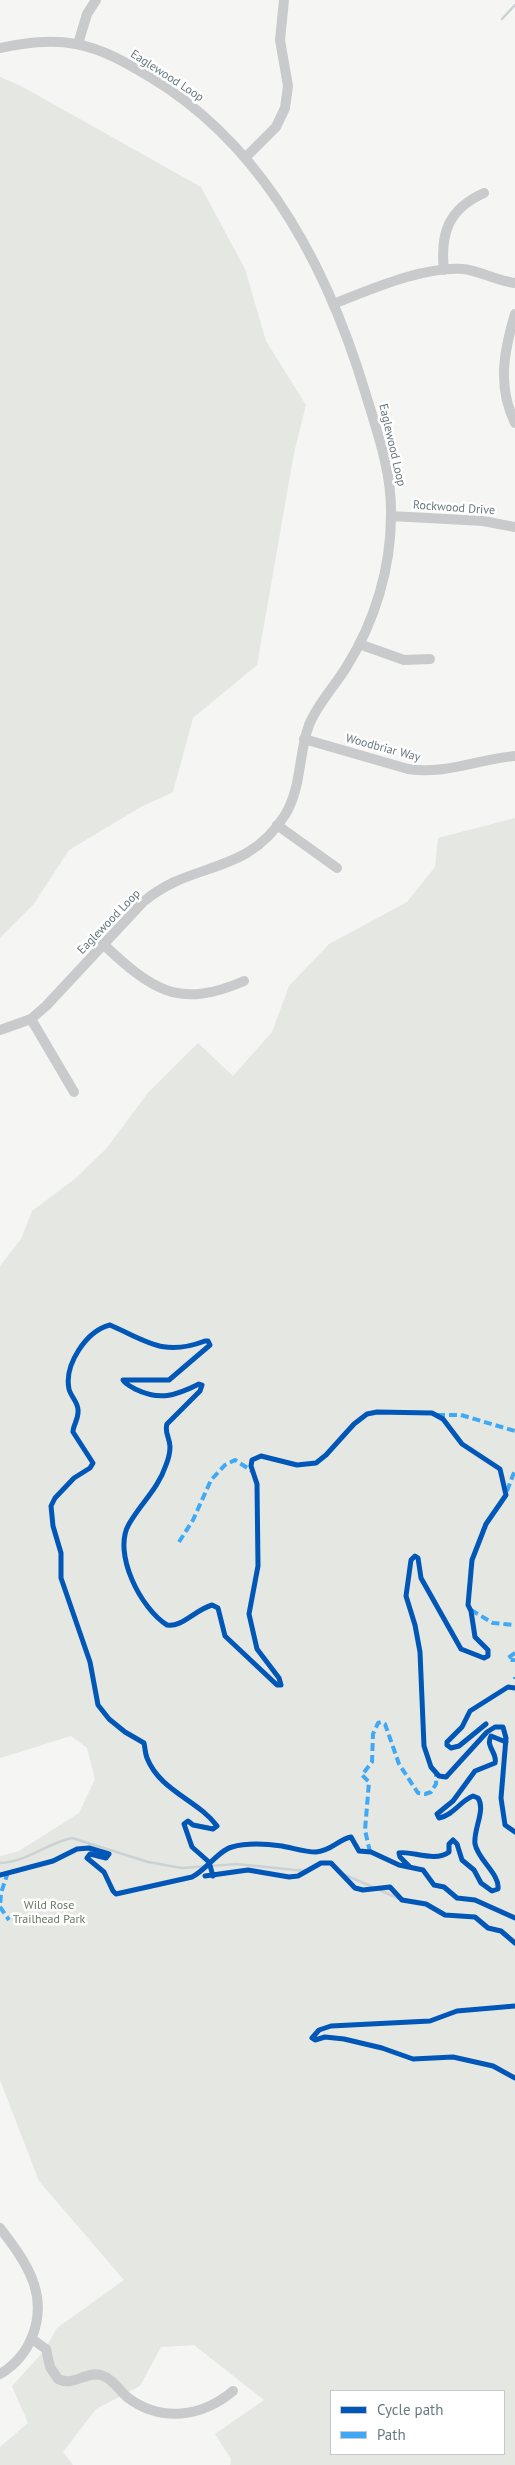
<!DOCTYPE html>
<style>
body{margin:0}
#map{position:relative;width:515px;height:2465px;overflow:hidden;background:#f5f5f4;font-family:"PT Sans",sans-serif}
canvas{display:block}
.legend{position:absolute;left:330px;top:2390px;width:175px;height:65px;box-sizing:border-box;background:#fff;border:1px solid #c3c9cd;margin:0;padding:6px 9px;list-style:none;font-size:15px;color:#687881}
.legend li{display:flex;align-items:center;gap:10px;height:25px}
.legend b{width:25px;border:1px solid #c3c9cd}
</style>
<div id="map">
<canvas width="515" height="2465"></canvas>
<ul class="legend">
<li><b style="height:6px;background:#0057b8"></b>Cycle path</li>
<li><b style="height:6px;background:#3fa9f5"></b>Path</li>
</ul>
</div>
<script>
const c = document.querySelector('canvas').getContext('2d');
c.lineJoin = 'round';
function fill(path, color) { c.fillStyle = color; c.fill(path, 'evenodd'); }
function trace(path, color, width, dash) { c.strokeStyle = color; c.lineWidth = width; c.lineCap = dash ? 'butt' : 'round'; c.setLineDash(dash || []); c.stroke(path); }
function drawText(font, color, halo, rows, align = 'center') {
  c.font = font + ' "PT Sans",sans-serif'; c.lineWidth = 5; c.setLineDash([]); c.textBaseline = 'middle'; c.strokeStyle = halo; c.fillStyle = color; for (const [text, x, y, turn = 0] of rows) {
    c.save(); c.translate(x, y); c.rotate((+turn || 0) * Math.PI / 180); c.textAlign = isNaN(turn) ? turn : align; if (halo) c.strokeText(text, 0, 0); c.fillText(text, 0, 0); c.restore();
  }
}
fill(new Path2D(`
 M0,77L21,86L201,187L245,269L266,341L306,405L294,453L257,665L193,718L173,792L139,808L69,850L33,905L0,938Z
 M515,818V2465H230L231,2459L215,2434L264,2400L194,2345L161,2347L140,2386L96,2409L63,2452L73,2465H0V2447L28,2423L12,2386L44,2351L57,2328L124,2280L39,2181L0,2080V1856L19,1851L79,1813L95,1779L87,1748L71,1736L0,1758V1266L21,1239L32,1211L76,1178L106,1149L147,1094L198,1043L233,1076L272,1032L289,986L329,944L407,902L435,867L438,838ZM331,2391H504V2454H331Z`), '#e5e7e2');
trace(new Path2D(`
 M502,19L515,5
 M0,1863C27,1862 47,1843 72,1838L148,1862L182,1868L237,1864L305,1871L321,1863H331L343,1874L400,1899L426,1904L445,1915L475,1917L488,1928L501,1931L515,1943`), '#cad2d4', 2.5);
trace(new Path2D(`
 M78,44L87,14L96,0
 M0,48C25,43 50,39 76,44C103,49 127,63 150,77C265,146 329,271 366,395C378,434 392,474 391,515C391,568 375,621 347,666C335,686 318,703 309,725C298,755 302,787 285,815C246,877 192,860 143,902L46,1006L31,1019L0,1030
 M246,157L276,127L285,108L288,86L280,40L284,0
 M444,270C440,234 448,209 484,193
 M333,304C370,290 423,266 463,269C481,271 497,281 515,283
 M515,314C504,351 497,386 515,423
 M391,516L483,521L515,527
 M359,644L404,660L430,659
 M304,739L408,769C445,775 478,759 515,756
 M277,825L337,868
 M103,944C151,989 178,1010 244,981
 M31,1019L74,1092
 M0,2228C13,2245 27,2263 34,2284C45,2318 31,2356 0,2374
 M32,2339L46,2349L50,2367L58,2379C74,2387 85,2371 101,2375C112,2378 119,2390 127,2397C161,2423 202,2417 233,2391`), '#c9cacb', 10);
trace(new Path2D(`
 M437,1415H461L515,1431
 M507,1491L515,1470
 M179,1542L193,1520L211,1480L225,1465L235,1460L252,1471
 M471,1610L493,1623L515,1625
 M515,1653L508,1658L510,1660H515
 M515,1677V1679
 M370,1852L365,1830L369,1782L362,1775L372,1762L373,1734L378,1723L381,1722L385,1724L399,1764L418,1793L425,1794L431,1792L436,1784V1774
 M8,1872L1,1893L0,1907L9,1920`), '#3fa9f5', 4, [8, 4]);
trace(new Path2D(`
 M486,1724L459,1746L451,1748L447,1745V1742L462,1727L470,1711L508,1687L515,1688
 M409,1866L400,1857L399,1853C410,1850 435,1863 449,1852V1844L453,1840L457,1844L462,1860L474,1870L481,1883L492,1891L498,1889C500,1874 478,1860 475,1844C473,1830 486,1810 478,1798L473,1796C460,1801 454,1815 439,1818L437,1814L453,1801L475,1771L495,1763C498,1753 485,1747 491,1736L506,1742
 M0,1875L53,1861L77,1849L89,1848L109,1854L106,1858L90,1854L87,1858L104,1872L113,1891L116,1894L192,1877C206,1870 219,1850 232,1847C246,1843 267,1844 282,1846C293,1848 305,1852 316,1852C331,1851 339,1839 351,1837L359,1851L371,1852L399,1865L423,1870L434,1885L444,1887L457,1898L475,1900L515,1918
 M205,1876L248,1870L289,1877L298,1876L321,1863H331L355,1888L363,1890L390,1887L402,1900L426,1904L445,1915L475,1917L488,1928L501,1931L515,1943
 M213,1876L209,1862L192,1847L184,1824L188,1821L193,1825L213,1829L217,1826C198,1800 160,1791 147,1758C145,1753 145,1747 144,1743L125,1732L109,1719L98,1705L90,1662L61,1578V1553L53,1526L51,1506L55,1498L74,1478L90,1468L93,1463L73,1432C73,1425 79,1419 78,1410C78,1402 71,1397 69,1389C64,1365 86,1331 110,1325C147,1341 163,1357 205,1341H208L210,1345L169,1380H123C125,1384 130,1386 135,1389C160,1401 175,1396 199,1384L202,1385L200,1391L167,1424C164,1432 170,1438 170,1447C170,1453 168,1460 166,1465C158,1489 141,1503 129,1524C112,1553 141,1609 167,1625C181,1628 195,1610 212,1605L218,1608L225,1636L277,1685H281L279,1678L257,1649L249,1614L258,1566L257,1484L251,1466L252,1460L261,1456L297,1465L316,1463L326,1455L354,1424L367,1414L377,1412L432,1413L443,1419L462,1444L500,1469L506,1495L486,1524L472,1560L468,1605L471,1611L475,1637L488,1650V1656L484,1658L461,1649L421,1578L418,1558L415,1556L411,1560L406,1596L415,1625L420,1652L424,1746L431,1767L439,1776L446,1777L487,1732L495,1727H503L506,1738L501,1798L505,1825L515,1832
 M515,2006L457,2011L430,2021L331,2026L319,2030L312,2038L315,2040L325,2037L344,2039L382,2048L413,2059L453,2057L493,2066L515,2078`), '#0057b8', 5);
drawText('12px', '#687881', '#fff', [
 ["Eaglewood Loop",167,76,33],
 ["Eaglewood Loop",392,445,77],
 ["Rockwood Drive",454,508,4],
 ["Woodbriar Way",383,748,15],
 ["Eaglewood Loop",109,922,-46]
]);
drawText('12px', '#6b7966', '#fff', [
 ["Wild Rose",49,1906],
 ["Trailhead Park",49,1920]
]);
</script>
